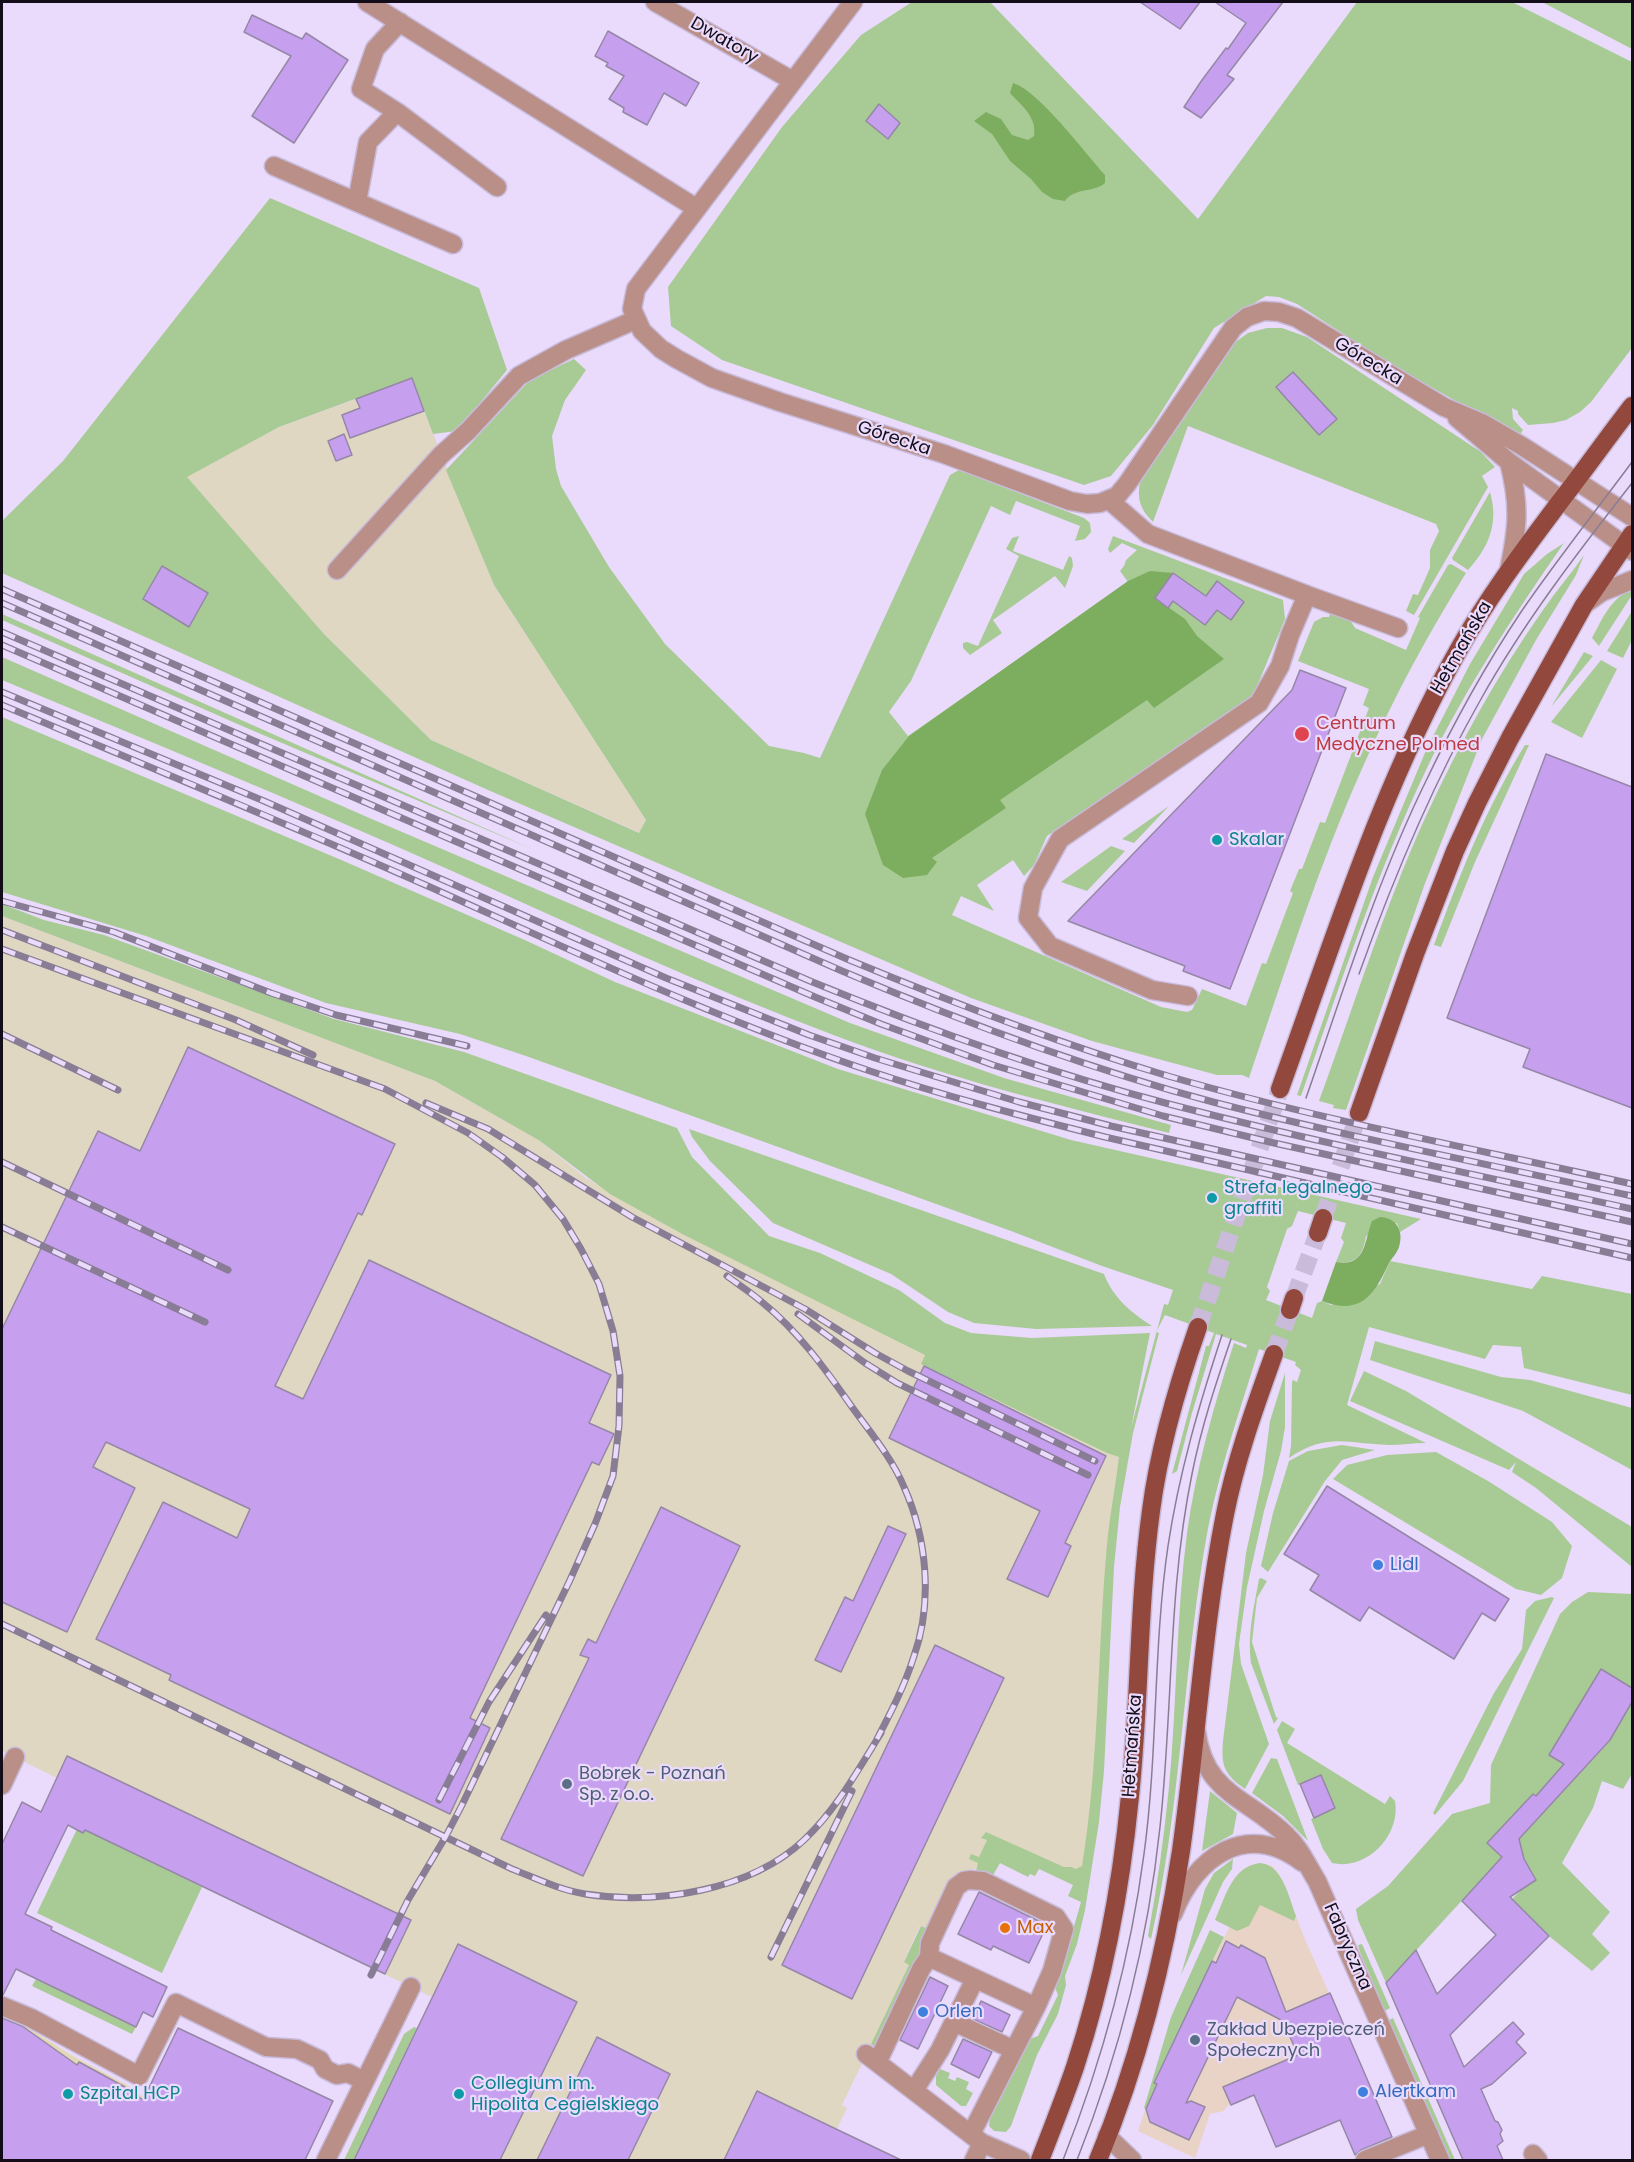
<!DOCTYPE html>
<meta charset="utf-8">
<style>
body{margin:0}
#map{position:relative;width:1634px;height:2162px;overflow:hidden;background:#eadafc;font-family:Poppins,sans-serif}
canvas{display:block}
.frame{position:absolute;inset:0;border:3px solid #120d18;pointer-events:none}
</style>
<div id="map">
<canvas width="1634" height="2162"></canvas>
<div class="frame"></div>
</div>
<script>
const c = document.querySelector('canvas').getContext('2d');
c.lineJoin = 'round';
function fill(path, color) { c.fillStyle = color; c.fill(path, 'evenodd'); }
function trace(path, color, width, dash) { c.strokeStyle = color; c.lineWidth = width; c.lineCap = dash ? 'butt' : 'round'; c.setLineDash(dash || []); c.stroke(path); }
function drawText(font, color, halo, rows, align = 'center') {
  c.font = font + ' Poppins,sans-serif'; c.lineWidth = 4.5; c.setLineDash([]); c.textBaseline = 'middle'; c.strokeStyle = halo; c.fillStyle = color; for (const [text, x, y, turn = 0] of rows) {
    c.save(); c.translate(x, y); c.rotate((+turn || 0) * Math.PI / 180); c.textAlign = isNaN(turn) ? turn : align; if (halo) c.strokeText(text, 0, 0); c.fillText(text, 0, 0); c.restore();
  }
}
fill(new Path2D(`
 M1260,1863L1272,1866L1279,1874L1307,1944L1355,2051L1227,2106L1224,2111L1210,2114L1195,2158L1138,2131L1154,2083Z`), '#e9d3c6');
fill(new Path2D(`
 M356,399L424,411L494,585L646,820L640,833L431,740L324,634L186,477L279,427Z
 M2,916L435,1081L540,1141L586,1178L684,1235L1125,1451L1113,1532L1087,1877L1029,1856L962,1872L952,1878L928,1929L920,1926L904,1961L910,1964L842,2105L847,2108L837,2129L891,2156L888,2160H354L432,1997L85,1830L83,1832L41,1812L57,1778L2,1751Z`), '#e0d7c2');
fill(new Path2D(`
 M912,2H990L1198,219L1357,2H1512L1632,62V348L1591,402L1580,412L1566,420L1553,423L1528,425L1518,414V411L1512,408L1513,419L1523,430L1519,436L1393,366L1297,304L1279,297L1266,296L1214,328L1153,425L1111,476L1084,485L722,360L671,326L668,287L782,127L861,35Z
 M1542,2H1632V49Z
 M270,198L479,288L507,370L457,431L433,434L412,378L279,427L187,477L324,634L431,740L639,833L646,820L494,585L446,470L530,380L574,359L586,370L565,400L552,436L556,469L561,486L609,567L665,644L769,746L804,753L820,758L950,475L959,470L1084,518L1090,523L1091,532L1085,539L1075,541L1080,526L1016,501L1010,515L991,506L911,681L889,712L908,736L1128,582L1120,571L1124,566L1126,560L1137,550L1122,543L1110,553L1108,549L1113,536L1283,600L1285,619L1253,696L1047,836L1034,865L1024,876L1013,860L977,885L994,911L961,896L952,915L1161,1007L1187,1012L1192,1010L1202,989L1246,1006L1262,963L1266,964L1293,893L1290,891L1299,869H1302L1320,822L1325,823L1369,708L1363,705L1369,689L1298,661L1314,622L1323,617H1329L1331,610L1350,620L1355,628L1406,650L1420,618L1418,617L1448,565L1451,564L1466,573C1428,634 1394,697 1365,762C1319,864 1285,972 1249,1078L1242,1075H1217L1092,1041L971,998L488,790L2,573V521L63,461Z
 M1267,328H1282L1307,337L1481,452L1495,467L1482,476L1488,487L1414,615L1406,611L1413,594L1418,595L1430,568V550L1439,531L1436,524L1188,426L1153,522C1140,509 1137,499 1140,482L1234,343L1248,333Z
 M1490,492C1499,523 1489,547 1468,570L1453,560L1452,558Z
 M1019,536L1013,551L1063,570L1069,556L1072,558L1073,566L1065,588L1055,576L993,620L1002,633L970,655L963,648V643L967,642L978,646L1019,556L1006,549L1012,538Z
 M1564,543C1514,615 1465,689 1427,768C1376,874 1340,986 1301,1096L1297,1095L1373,877L1427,748L1470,664L1524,574L1547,554Z
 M1584,555L1576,575L1536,640L1482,739L1424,886L1346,1110L1333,1108L1334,1105L1319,1101C1354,1006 1384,908 1426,816C1459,744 1498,674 1543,610C1556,591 1571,574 1584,555Z
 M1632,589V595L1599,646L1592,638C1603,618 1610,599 1632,589Z
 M1632,611V640L1623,658L1607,651Z
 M2,614L532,849L242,726L2,620Z
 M1584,652L1593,656L1551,707Z
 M2,657L374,820L850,1023L1004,1078L1171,1125L1169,1133C1057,1105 944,1077 836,1036C703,986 573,925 443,867C297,802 149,741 2,680Z
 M1601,660L1617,669L1582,738L1551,722Z
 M2,717L339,859L527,941L615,982L838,1069L1071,1140L1421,1219L1400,1232L1397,1223L1366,1236C1363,1255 1356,1265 1336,1262L1344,1242L1341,1238L1346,1223L1298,1211L1292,1226L1287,1229L1267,1287L1270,1291L1266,1300L1312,1318L1317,1303L1322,1301L1331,1305L1380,1284L1390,1261L1532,1289L1542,1276L1632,1294V1395L1524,1368L1521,1347L1493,1345L1485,1359L1369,1327L1347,1405L1426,1443C1414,1443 1401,1445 1389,1445C1347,1444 1328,1432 1289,1458L1291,1446L1292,1382L1293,1380L1297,1382L1301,1370L1295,1365L1296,1362L1259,1349C1238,1416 1215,1482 1204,1551C1183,1680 1180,1812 1151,1939L1148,1936C1157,1887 1164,1837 1169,1787C1177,1703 1176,1617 1187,1533C1196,1468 1214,1405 1234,1343L1246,1348L1247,1345L1216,1334L1192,1413L1177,1471L1172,1474L1206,1346H1209L1214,1333L1165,1315L1156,1332L1159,1333L1133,1433L1120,1507L1114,1567L1104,1771L1099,1822L1085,1910L1077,1944L1065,1976L1066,1985L1058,2014L1037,2055L1011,2126L1006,2132L994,2131L989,2126L990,2117L1027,2040L1038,2036L1058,1995L1054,1985L1062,1968L1081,1902L1068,1896L1073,1885L1039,1869L1035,1876L1030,1874L1028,1877L1000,1863L992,1877L976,1871L978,1863L969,1859L971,1854L979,1857L987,1840L981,1838L986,1832L1064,1867H1071L1076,1869L1082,1866C1100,1756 1097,1645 1108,1534C1111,1508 1116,1483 1119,1457L1107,1453L921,1364L925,1355L684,1235L610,1194L540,1141L435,1081L2,916V904L44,920L104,935L334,1019L464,1052L677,1128L692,1157L769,1236L820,1253L899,1290L945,1323L971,1333L1032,1338L1150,1333L1131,1428L1164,1304L1168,1305L1173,1290L1102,1266L1011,1231L526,1056L460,1034L326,1003L146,936L2,892Z
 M1525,745H1529L1475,862L1441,947L1434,945C1459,876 1486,808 1525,745Z
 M1169,806L1134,843L1122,839Z
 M1111,846L1125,851L1087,891L1061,882Z
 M689,1129L1104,1274C1113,1298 1132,1313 1152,1326L1036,1329L974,1323L948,1312L891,1274L773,1223L710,1161L692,1137Z
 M1375,1341L1501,1377L1530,1380L1632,1408V1470L1523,1411L1370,1360Z
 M1364,1371L1406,1391L1632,1527V1567L1536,1488L1512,1472L1516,1462L1509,1470L1350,1401Z
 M1285,1373V1427L1281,1451L1264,1511L1247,1587L1239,1644L1241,1664L1269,1744L1245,1789C1224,1774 1221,1766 1223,1741L1246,1553L1263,1475L1270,1421Z
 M1342,1445L1375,1450L1342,1460L1325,1481L1268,1572L1261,1566L1273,1513L1289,1461L1308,1451Z
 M1436,1452L1488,1481L1552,1522L1572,1546L1562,1578L1541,1595L1516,1589L1333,1479L1347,1465L1387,1455Z
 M1261,1578L1267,1581L1257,1598L1252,1642L1276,1717L1278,1718L1274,1724L1251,1663C1247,1635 1254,1607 1259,1579Z
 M1588,1592L1632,1594V1688L1601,1669L1550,1754L1564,1764L1536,1796L1533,1794L1488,1843L1502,1857L1386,1983L1358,1920L1356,1909L1388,1886L1452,1814L1490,1803L1491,1765L1560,1614L1572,1602Z
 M1552,1597L1554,1598L1463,1781L1435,1815L1433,1813L1494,1693L1522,1649L1526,1610L1535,1601Z
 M1632,1702V1774L1623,1789L1602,1781L1593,1808L1562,1863L1610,1912L1592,1934L1610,1953L1592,1971L1549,1936L1512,1899L1523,1888L1524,1859L1519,1839L1609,1742Z
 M1282,1721L1295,1729L1287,1743L1385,1804L1390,1796L1395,1801C1401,1835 1367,1871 1332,1863L1323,1849L1311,1819L1335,1808L1321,1775L1298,1785L1277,1730Z
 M1271,1758L1277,1759L1308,1841L1283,1816L1252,1793Z
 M1210,1791L1237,1813L1233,1834L1202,1851Z
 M77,1829L85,1830L202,1887L162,1973L37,1913Z
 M1233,1859L1232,1869L1223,1882L1181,1975L1205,1889L1214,1873Z
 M1260,1863C1283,1865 1289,1898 1296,1916L1294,1921L1260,1905L1249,1926L1237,1931L1215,1920C1225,1898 1232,1866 1260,1863Z
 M921,1926L928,1929L919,1948L922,1956L875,2047L871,2044L909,1965L904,1962Z
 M1210,1930L1224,1937L1154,2082L1157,2084L1146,2109L1144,2108L1171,2017Z
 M1362,1944L1390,2008L1385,2011L1360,1952L1358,1945Z
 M36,1979L136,2027L132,2034L32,1986Z
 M1393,2018L1455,2160H1450L1389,2020Z
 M414,2027L417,2028L354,2160H344L404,2034Z
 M940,2069L950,2073L948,2078L955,2081L957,2077L969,2082L966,2089L973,2093L966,2106H961L936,2085V2076Z`), '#a8cb95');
fill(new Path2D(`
 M1013,83C1039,91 1085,153 1105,175V183C1094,193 1075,187 1065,201L1053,199L1042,192L1031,179L1010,161L992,134L974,121L986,112L1001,119L1012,135L1028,140L1034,136C1037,117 1022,106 1010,93Z
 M1150,571L1173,573L1155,598L1185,619L1197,636L1224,659L1154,708L1147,700L1000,800L1006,808L932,858L937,862L927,875L903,878L883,865L865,814L882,770L909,736L1128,581Z
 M1380,1217C1397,1218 1404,1231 1399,1247C1397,1253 1392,1258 1389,1263C1374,1295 1361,1316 1322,1301L1336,1262C1366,1267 1364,1242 1372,1221Z`), '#7dae60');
fill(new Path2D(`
 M2,2015L16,2020L71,2055L127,2085L155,2105L153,2107L125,2087L79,2062L77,2065L15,2021Z`), '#e2d8b3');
const building = new Path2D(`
 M1140,2H1200L1180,29Z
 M1215,2H1283L1227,75L1234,79L1201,118L1184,107L1202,80L1226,48L1228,49L1246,23Z
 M252,15L302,39L306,33L348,60L294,143L252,116L291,56L244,32Z
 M608,31L699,83L686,106L664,93L647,125L623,112L624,108L609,99L624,76L606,66L608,63L595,56Z
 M879,104L900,123L888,139L866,121Z
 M1293,372L1337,419L1319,435L1276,387Z
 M412,378L424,411L350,438L342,415L360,408L356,399Z
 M344,434L352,455L336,461L328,441Z
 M162,566L208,593L189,627L143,599Z
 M1173,573L1206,596L1217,581L1244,602L1231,620L1217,610L1205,625L1173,601L1168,608L1155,598Z
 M1300,670L1346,688L1230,989L1183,971L1185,966L1068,921L1292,690Z
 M1546,754L1632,787V1108L1523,1067L1530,1049L1447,1018Z
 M188,1047L395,1144L362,1215L358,1213L275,1386L303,1399L369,1260L611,1375L589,1423L614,1434L599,1465L592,1462L470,1718L490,1728L450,1814L169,1680L171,1675L96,1639L163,1502L237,1538L250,1509L106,1442L93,1467L135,1488L67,1632L2,1602V1329L98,1131L140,1151Z
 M924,1366L1106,1456L1065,1543L1071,1546L1048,1597L1007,1579L1040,1511L889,1438Z
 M1327,1486L1509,1599L1495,1621L1482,1613L1454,1659L1369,1607L1360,1621L1310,1590L1319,1575L1284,1554Z
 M661,1507L740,1546L583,1876L501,1839L589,1658L580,1655L588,1639L596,1643Z
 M888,1526L906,1534L841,1672L815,1660L845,1597L853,1601Z
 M935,1645L1004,1678L852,1999L782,1965Z
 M1601,1669L1632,1688V1702L1610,1740L1519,1839L1524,1859L1536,1880L1510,1897L1549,1936L1450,2035L1464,2067L1513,2022L1524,2034L1516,2042L1526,2053L1492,2084L1481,2089L1495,2121L1498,2122L1502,2130L1500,2134L1503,2141L1497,2146L1503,2160H1463L1386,1983L1416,1950L1437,1994L1496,1935L1462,1901L1502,1857L1487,1843L1533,1794L1536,1796L1564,1764L1549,1755Z
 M67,1756L411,1920L385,1974L85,1830L83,1833L68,1825L25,1914L52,1927L51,1930L167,1987L153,2017L143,2012L136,2027L16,1969L3,1995H2V1844L22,1802L41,1812Z
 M1321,1775L1335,1808L1314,1818L1300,1784Z
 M979,1892L1047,1925L1029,1963L993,1946L991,1950L958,1934Z
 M1226,1941L1239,1948L1241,1945L1265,1958L1286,2012L1330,1993L1392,2137L1361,2150L1355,2155L1340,2120L1276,2147L1254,2095L1231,2105L1223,2087L1298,2055L1283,2021L1237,1997L1186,2103L1191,2101L1205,2107L1189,2140L1150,2122L1146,2109L1157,2084L1154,2083L1212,1961L1216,1963Z
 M458,1944L577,2002L500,2160H354Z
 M930,1977L948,1986L918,2049L900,2040Z
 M981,2001L1010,2015L1002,2032L973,2019Z
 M2,2018L22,2026L77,2065L79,2062L125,2087L143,2100L178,2028L333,2101L305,2160H2Z
 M597,2037L670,2074L628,2160H537Z
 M963,2039L992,2052L979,2078L951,2064Z
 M757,2091L836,2129L901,2160H724Z`);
fill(building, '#c69fef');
trace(building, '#9587a6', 1.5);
trace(new Path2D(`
 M1323,1218L1359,1113
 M1294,1298L1318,1233
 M1198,1327L1280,1089
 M1274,1354L1290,1310`), '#cabbda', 18, [18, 9]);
const minor = new Path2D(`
 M367,2L696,208
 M655,2L793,81
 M853,2L636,289L632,309L642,331L661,349L677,359L712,378L780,402L944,454L1070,501L1087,504L1100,503L1117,496L1127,484L1233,328L1247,317L1264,311L1279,312L1297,318L1444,407L1482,423L1522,446L1632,517
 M400,22L375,49L361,89L397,112L497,187
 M274,166L453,244
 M357,202L368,142L397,112
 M1457,418L1509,462L1632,551
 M1109,500L1148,534L1307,595L1290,635L1280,666L1259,703L1060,839L1033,888L1028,918L1050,946L1152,990L1188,996
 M337,570L441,455L468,431L519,376L566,350L635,320
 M1509,570C1518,527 1520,505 1509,462
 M1307,595L1398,628
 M1585,604L1602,592L1632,580
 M1196,1730C1204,1794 1247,1797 1286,1835C1300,1848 1307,1865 1317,1881L1440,2160
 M2,1785L15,1757
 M1173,1914C1195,1857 1246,1820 1302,1862
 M929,1957L930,1943L956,1887L964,1881L970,1880L983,1881L1056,1917L1064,1929L1052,1971L1036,2007L971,2134
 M2,2006L31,2018L139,2076L176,2003L266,2047L297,2049L320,2060L325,2069L337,2075L348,2073L364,2081
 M954,2022L1014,2050
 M866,2054L982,2143L1021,2160
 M878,2061L921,1969L929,1957L1036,2007
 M915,2089L940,2050L975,1979
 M1107,2136L1132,2160
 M1533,2154L1538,2160
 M326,2160L411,1987
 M974,2160L982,2143
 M1365,2160L1429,2134`);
const major = new Path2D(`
 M1280,1089C1334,940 1381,787 1459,649C1488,597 1523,551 1559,503C1584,471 1607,438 1632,406
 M1359,1113L1415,954L1455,851L1477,803L1510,738L1584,605L1632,534
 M1318,1233L1323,1218
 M1290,1310L1294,1298
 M1040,2160C1052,2129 1064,2099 1075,2067C1104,1979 1121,1888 1130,1796C1140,1701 1138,1606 1151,1511C1159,1448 1177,1387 1198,1327
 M1098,2160C1139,2062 1165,1956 1181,1851C1197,1739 1203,1625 1225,1514C1236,1459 1255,1407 1274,1354`);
trace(minor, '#c7b9d8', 21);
trace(major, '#c7b9d8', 21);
trace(minor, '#ba8f88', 18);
trace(major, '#92483d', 18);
trace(new Path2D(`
 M1359,974C1393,879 1431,787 1481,699C1524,622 1578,552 1632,483
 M1306,1098C1343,992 1376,883 1425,783C1453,724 1485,666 1521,612C1556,561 1595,512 1632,462
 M1063,2160C1102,2061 1130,1960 1144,1854C1158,1752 1153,1648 1168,1546C1179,1473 1199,1405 1222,1335
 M1077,2160C1119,2054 1148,1941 1160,1827C1173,1709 1168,1590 1192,1474C1201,1428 1216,1383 1231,1339`), '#887d95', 1.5);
const rail = new Path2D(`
 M2,589L847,959C953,1003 1058,1043 1168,1076C1320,1120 1477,1149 1632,1184
 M2,603L842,971C963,1022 1086,1068 1213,1102C1352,1138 1493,1165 1632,1196
 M2,632L810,981C927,1029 1046,1072 1169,1104C1322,1144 1478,1175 1632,1209
 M2,645L815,997L881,1024L993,1065L1163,1116L1274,1143L1632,1222
 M2,692L264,801L666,978L809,1035L875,1058L1019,1102L1111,1126L1632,1244
 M2,705C145,765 288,824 430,887C575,952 719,1020 870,1071C947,1097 1026,1117 1105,1137L1632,1258
 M2,901L114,932L271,993L336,1015L467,1046
 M2,930L236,1020L313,1055
 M2,949L385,1089L468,1133L502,1157L535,1185L563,1219L581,1249L599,1284L613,1331L620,1376L619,1426L613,1476L595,1524L570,1580L462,1805L446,1836L408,1900L371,1975
 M2,1034L118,1090
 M426,1103L488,1129L632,1217L805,1309L875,1353L908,1371L1095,1461
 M2,1162L228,1270
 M2,1227L205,1322
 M727,1276C739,1285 752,1293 763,1303C798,1331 826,1370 852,1407C870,1432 892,1458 904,1487C927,1538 933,1602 914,1656C905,1685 891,1712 877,1739
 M798,1314L865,1363L897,1383L1088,1475
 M2,1624L512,1869C535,1878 560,1890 585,1894C656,1905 750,1891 804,1840C836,1810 858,1770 881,1733
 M439,1800L489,1702L546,1615
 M771,1957L852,1791`);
trace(rail, '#887d95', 7);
trace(rail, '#eadafc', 4.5, [14]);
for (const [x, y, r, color] of [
 [1302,734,8,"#e0444e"],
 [1217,840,6,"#0f9aa8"],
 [1212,1198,6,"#0f9aa8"],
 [1378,1565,6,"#3f7fe0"],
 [567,1784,6,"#5c6f8a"],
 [1005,1928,6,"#e8710a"],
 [923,2012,6,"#3f7fe0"],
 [1195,2040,6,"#5c6f8a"],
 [1363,2092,6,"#3f7fe0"],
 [68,2094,6,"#0f9aa8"],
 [459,2094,6,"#0f9aa8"]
]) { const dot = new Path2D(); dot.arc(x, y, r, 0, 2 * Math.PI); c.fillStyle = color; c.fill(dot); trace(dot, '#eadafc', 2); }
drawText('18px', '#120d18', '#eadafc', [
 ["Dwatory",724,41,30],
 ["Górecka",1368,362,31],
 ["Górecka",894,439,18],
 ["Hetmańska",1462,648,-60],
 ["Hetmańska",1133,1746,-86],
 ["Fabryczna",1347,1947,66]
]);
drawText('18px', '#be3a42', '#eadafc', [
 ["Centrum",1316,724],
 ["Medyczne Polmed",1316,745]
], 'left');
drawText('18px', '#0d838f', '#eadafc', [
 ["Skalar",1229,840],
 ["Strefa legalnego",1224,1188],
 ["graffiti",1224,1209],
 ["Collegium im.",471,2084],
 ["Hipolita Cegielskiego",471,2105],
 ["Szpital HCP",80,2094]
], 'left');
drawText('18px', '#366cbe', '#eadafc', [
 ["Lidl",1390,1565],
 ["Orlen",935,2012],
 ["Alertkam",1375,2092]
], 'left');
drawText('18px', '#4e5e75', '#eadafc', [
 ["Bobrek - Poznań",579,1774],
 ["Sp. z o.o.",579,1795],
 ["Zakład Ubezpieczeń",1207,2030],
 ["Społecznych",1207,2051]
], 'left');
drawText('18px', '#c56008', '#eadafc', [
 ["Max",1017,1928]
], 'left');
</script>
